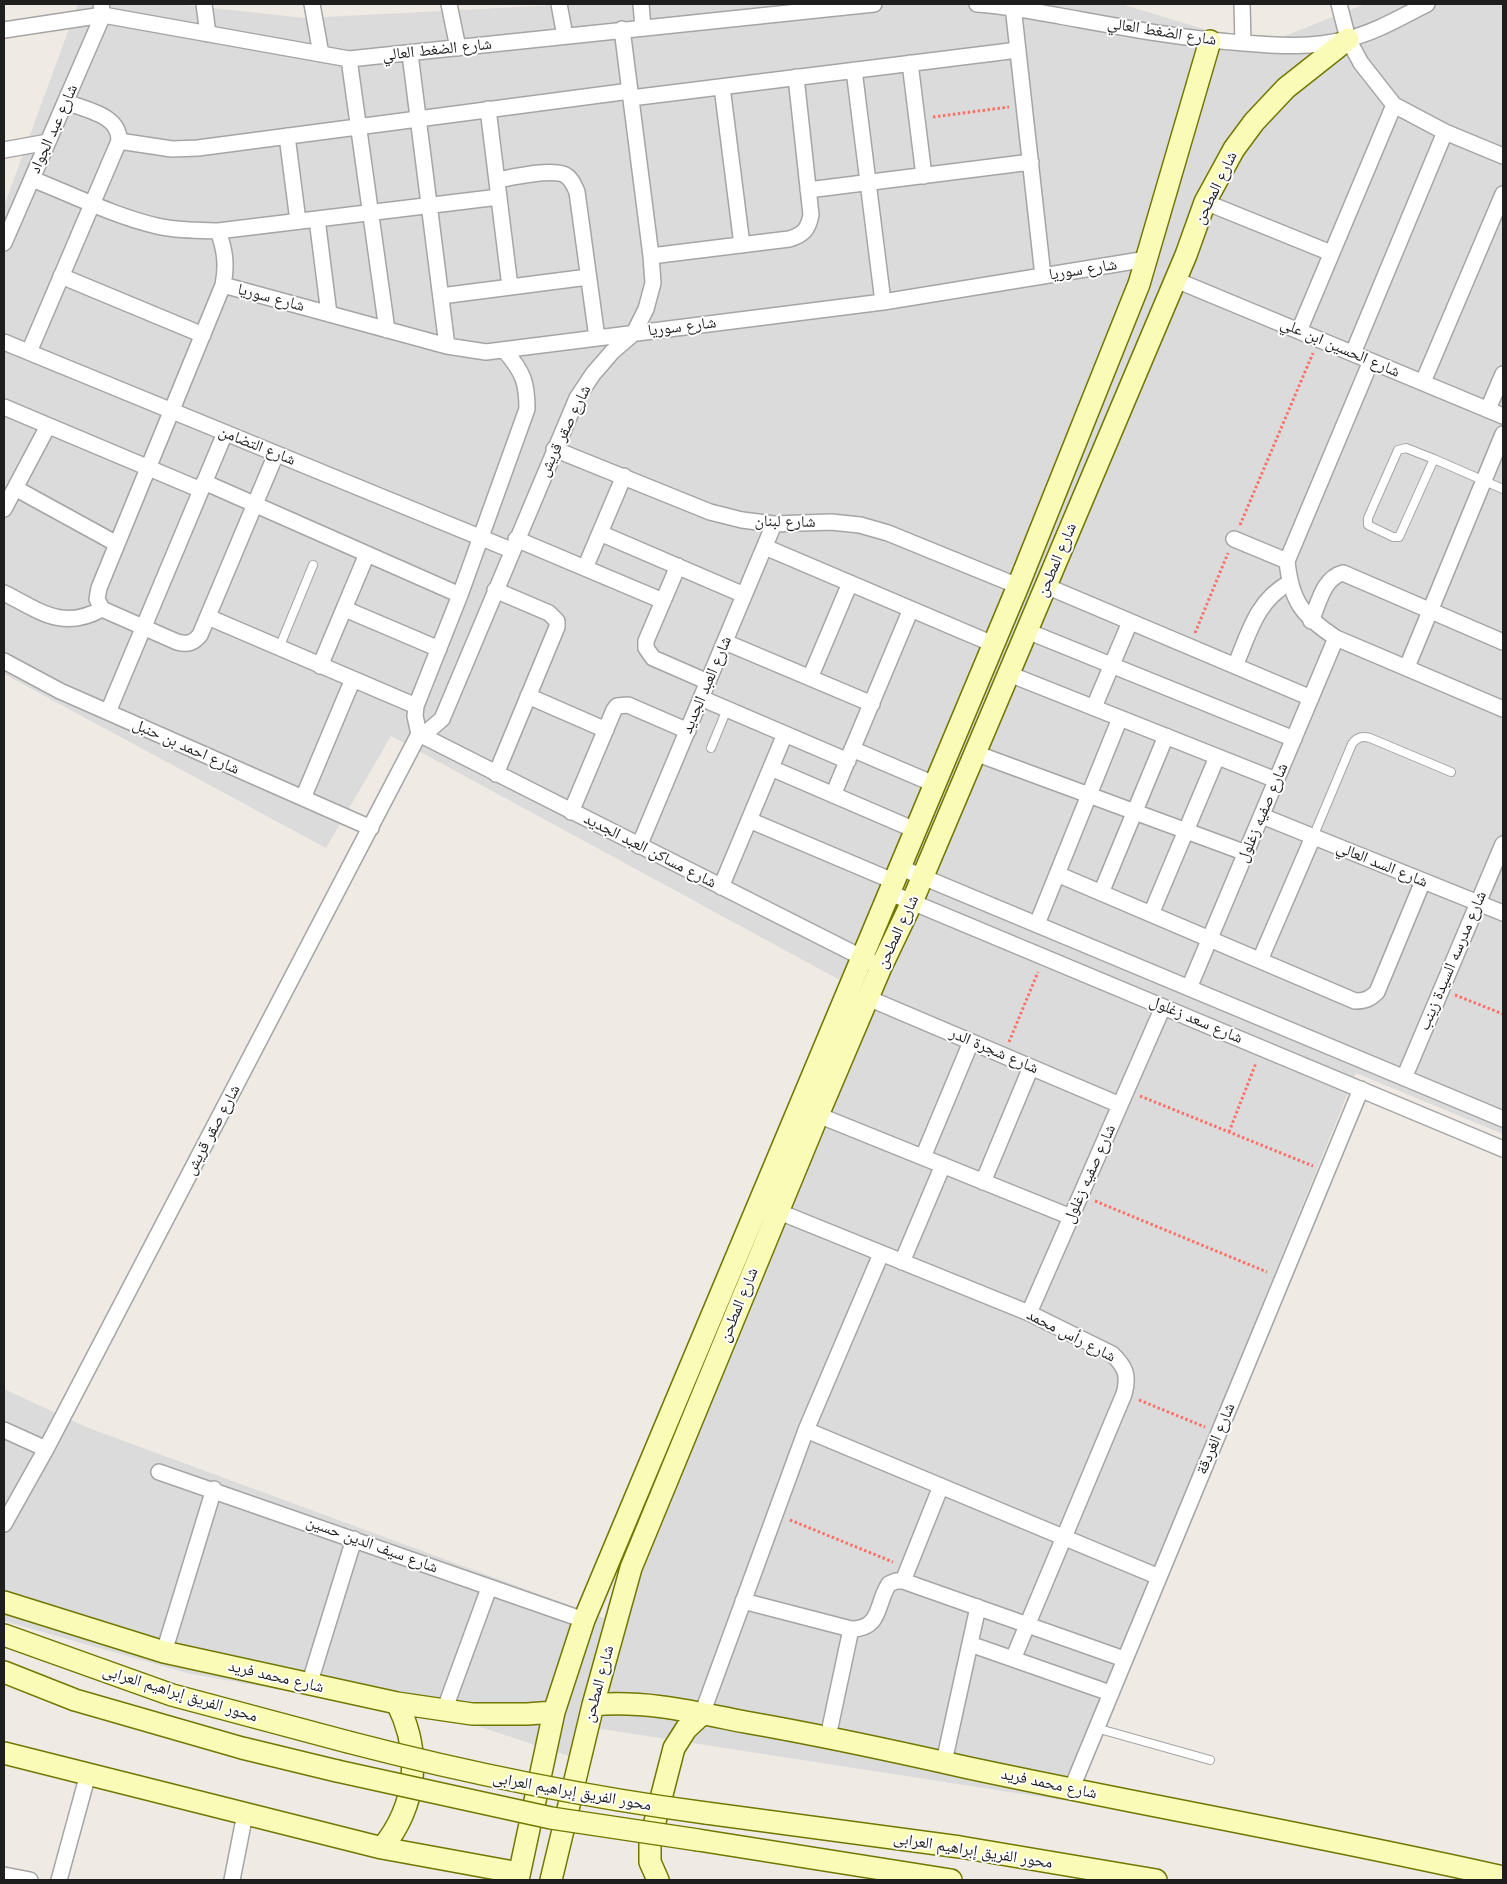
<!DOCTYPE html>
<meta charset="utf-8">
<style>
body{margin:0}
#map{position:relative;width:1507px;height:1884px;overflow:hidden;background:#efebe4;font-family:Arial,sans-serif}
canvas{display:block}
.frame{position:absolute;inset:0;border:5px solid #1e1e1e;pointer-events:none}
</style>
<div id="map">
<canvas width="1507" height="1884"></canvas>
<div class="frame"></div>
</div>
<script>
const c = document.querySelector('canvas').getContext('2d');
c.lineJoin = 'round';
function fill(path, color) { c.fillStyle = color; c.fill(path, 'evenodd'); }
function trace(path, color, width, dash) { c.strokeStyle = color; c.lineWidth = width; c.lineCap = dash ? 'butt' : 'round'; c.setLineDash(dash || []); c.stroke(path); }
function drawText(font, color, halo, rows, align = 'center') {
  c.font = font + ' Arial,"Noto Naskh Arabic",sans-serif'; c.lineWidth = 4; c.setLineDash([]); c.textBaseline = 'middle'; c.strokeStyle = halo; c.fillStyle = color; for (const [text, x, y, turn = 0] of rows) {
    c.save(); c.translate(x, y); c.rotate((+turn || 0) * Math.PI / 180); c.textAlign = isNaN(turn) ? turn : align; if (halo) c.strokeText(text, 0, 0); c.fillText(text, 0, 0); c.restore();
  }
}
fill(new Path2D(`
 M78,4H176L305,18L576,4H1121L1260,46L1365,4H1503V1134L1356,1073L1061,1800L576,1725L569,1756L474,1725L187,1673L4,1621V1389L86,1427L604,1618L625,1553L860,991L391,736L326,848L4,674V206Z`), '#dcdbdb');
const lane = new Path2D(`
 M1434,459L1406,448L1398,450L1368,518V525L1393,537H1399L1434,459L1503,489
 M279,648L313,565
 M711,748L727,709
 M1313,837L1352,744C1357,737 1362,736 1370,738L1451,772
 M1096,1728L1210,1760`);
const street = new Path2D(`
 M204,4L208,34
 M312,4L321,54
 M449,4L458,48
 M559,4L565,36
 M641,4L643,28
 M977,4C1006,6 1032,11 1060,16C1121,27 1182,39 1244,43C1278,46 1313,48 1347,39C1374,33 1401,17 1427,4
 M1242,4L1243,43
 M1339,4L1348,39L1361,63L1394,105L1445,132L1503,156
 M1013,6L1043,276
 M4,30L103,15L349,59L874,4
 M410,54L447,346
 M349,59L387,330
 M910,63L924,176
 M854,70L883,302
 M722,87L742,245
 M631,98L1018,50
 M488,109L510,287
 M287,136L298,221
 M119,141L172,149L198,148L630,91
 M4,150L48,142
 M32,179C73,195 114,216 157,226C177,231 198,230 218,231L499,197
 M497,180C514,177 548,169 563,174C571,177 574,185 577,192L597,338
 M808,190L1031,162
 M1205,202L1331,253
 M317,219L329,314
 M218,231C225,250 227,265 223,285L99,588L97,599L102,609L177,642C188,645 193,643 200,635L276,454
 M4,243L103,15L101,4
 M651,256L789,239C803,235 808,230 811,215L796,77
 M61,276L203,335
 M1176,280L1503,416
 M223,285L447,346L486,352L883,302L1147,259
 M441,296L588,277
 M1299,331L1394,105
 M4,342L511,550
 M29,352L119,141C120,115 86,110 66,102
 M1353,353L1445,132
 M1371,361L1287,561C1291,602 1303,616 1336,638L1503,709
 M1423,382L1503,194
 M4,407L201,490
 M1488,409L1503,374
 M554,449L710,512L742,520L774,524L831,522L860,525L888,533L1018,586
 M204,482L460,595
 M15,488L117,544
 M4,509L48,426
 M600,533L744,595
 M516,539L663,601
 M1234,539L1287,561
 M765,547L993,644
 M678,566L646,641V648L653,658L708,682
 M585,568L624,476
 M1046,586L1311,698
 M495,590L549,613L557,621V627L496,774
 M4,593C40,611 62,631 102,609
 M345,609L439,649
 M208,617L416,706
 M1311,621C1319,603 1323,578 1343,573L1503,642
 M1027,631L1294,739
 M725,642L872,704
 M4,661L60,691L371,828
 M320,666L367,554
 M1235,666C1249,634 1256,601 1289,583
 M1407,667L1503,434
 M1009,674L1276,780
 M810,678L850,583
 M528,696L606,730
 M701,698L848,761
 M1094,707L1130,622
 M108,712L225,433
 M419,734L871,962
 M419,734L415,716L416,706L460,595L527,409C527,382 523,372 505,351
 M852,749L934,784
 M975,753L1246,853
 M771,768L915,830
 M833,795L911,609
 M303,798L353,679
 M571,812L614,710L617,706L628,705L688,731
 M1262,816L1503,913
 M749,820L893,881
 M639,846L774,524
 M899,867L1503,1119
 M1057,874L1355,1001C1365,1001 1370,999 1377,992L1423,881
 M721,887L785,734
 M888,892L1503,1149
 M1101,893L1166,736
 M1151,914L1217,757
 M1037,924L1120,718
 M1260,960L1313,837
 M1189,988L1336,638
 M868,998L1120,1105
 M1404,1078L1503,844
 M818,1115L1071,1217
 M923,1157L971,1042
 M983,1182L1031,1067
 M777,1211L1029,1313L1112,1354C1126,1367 1129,1376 1124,1394L1013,1659
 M902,1262L943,1165
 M1029,1313L1163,1007
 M4,1430L46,1449
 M806,1430L1159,1577
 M159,1472L584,1620
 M4,1524L46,1449L419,734L428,731L442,719L577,398L593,374L612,352L634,333L646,309L653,283L651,256L622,29
 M903,1581L941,1486
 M743,1601L851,1629C882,1629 876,1603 889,1584L896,1581H903L1124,1659
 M970,1644L1110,1693
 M164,1652L214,1489
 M309,1685L354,1539
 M444,1711L489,1588
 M702,1714L806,1430L881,1254
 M828,1737L851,1629
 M944,1762L978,1607
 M1071,1790L1361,1089
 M4,1875L30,1880
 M59,1880L88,1774
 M232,1880L245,1814`);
const secondary = new Path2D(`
 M4,1602L164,1652L397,1703L472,1714H527L554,1712
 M4,1635L172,1695L348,1742
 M4,1672L75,1700L242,1748L337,1771
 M593,1705C645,1700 694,1712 745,1722C820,1735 894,1751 969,1768C1147,1806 1326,1837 1503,1877
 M4,1753L382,1848L519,1873
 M706,1813L960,1847L1156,1880
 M698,1840L951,1880
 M382,1848C417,1805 422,1753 397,1703
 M518,1880L554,1712L584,1620L1018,586L1139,284L1210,41
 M551,1880L593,1705L631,1568L818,1115L881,967L912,902L1186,255L1205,202L1234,149L1254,122L1286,88L1348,39
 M658,1880L650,1862V1841L674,1748L686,1729L702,1714`);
trace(lane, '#a5a5a5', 10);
trace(street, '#a5a5a5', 18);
trace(secondary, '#707802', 24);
trace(new Path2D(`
 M933,117L1009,107
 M1240,525L1313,353
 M1195,633L1228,553
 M1455,995L1503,1014
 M1009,1042L1038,972
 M1140,1096L1313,1166
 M1229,1132L1256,1063
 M1095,1201L1267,1272
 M1139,1400L1205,1427
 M790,1520L893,1562`), '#fd7067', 3, [2.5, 2.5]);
trace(lane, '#fff', 8);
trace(street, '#fff', 15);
trace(secondary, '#fafbb6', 21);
const secondaryBridge = new Path2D(`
 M348,1742C467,1773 585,1797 706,1813
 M337,1771L551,1818L698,1840`);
trace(secondaryBridge, '#707802', 24, []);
trace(secondaryBridge, '#fafbb6', 21);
drawText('16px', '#1e1e1e', '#fff', [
 ["شارع الضغط العالي",1162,32,9],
 ["شارع الضغط العالي",437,50,-6],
 ["شارع عبد الجواد",54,129,-66],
 ["شارع المطحن",1216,188,-64],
 ["شارع سوريا",1083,270,-9],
 ["شارع سوريا",271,298,15],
 ["شارع سوريا",682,327,-7],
 ["شارع الحسين ابن علي",1340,348,23],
 ["شارع صقر قريش",565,431,-64],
 ["شارع التضامن",257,446,22],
 ["شارع لبنان",785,522,1],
 ["شارع المطحن",1057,560,-67],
 ["شارع العبد الجديد",707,685,-67],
 ["شارع احمد بن حنبل",186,747,24],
 ["شارع صفيه زغلول",1263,813,-67],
 ["شارع مساكن العبد الجديد",650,851,27],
 ["شارع السد العالي",1382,865,22],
 ["شارع المطحن",898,932,-65],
 ["شارع مدرسه السيدة زينب",1453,961,-67],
 ["شارع سعد زغلول",1196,1020,23],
 ["شارع شجرة الدر",994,1051,23],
 ["شارع صقر قريش",213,1130,-62],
 ["شارع صفيه زغلول",1090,1174,-66],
 ["شارع المطحن",739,1305,-68],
 ["شارع رأس محمد",1071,1336,27],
 ["شارع الغردقة",1216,1439,-67],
 ["شارع سيف الدين حسين",372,1545,20],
 ["شارع محمد فريد",276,1677,13],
 ["شارع المطحن",599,1684,-75],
 ["محور الفريق إبراهيم العرابى",180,1694,17],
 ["شارع محمد فريد",1049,1784,12],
 ["محور الفريق إبراهيم العرابى",572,1792,10],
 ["محور الفريق إبراهيم العرابى",973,1851,9]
]);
</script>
